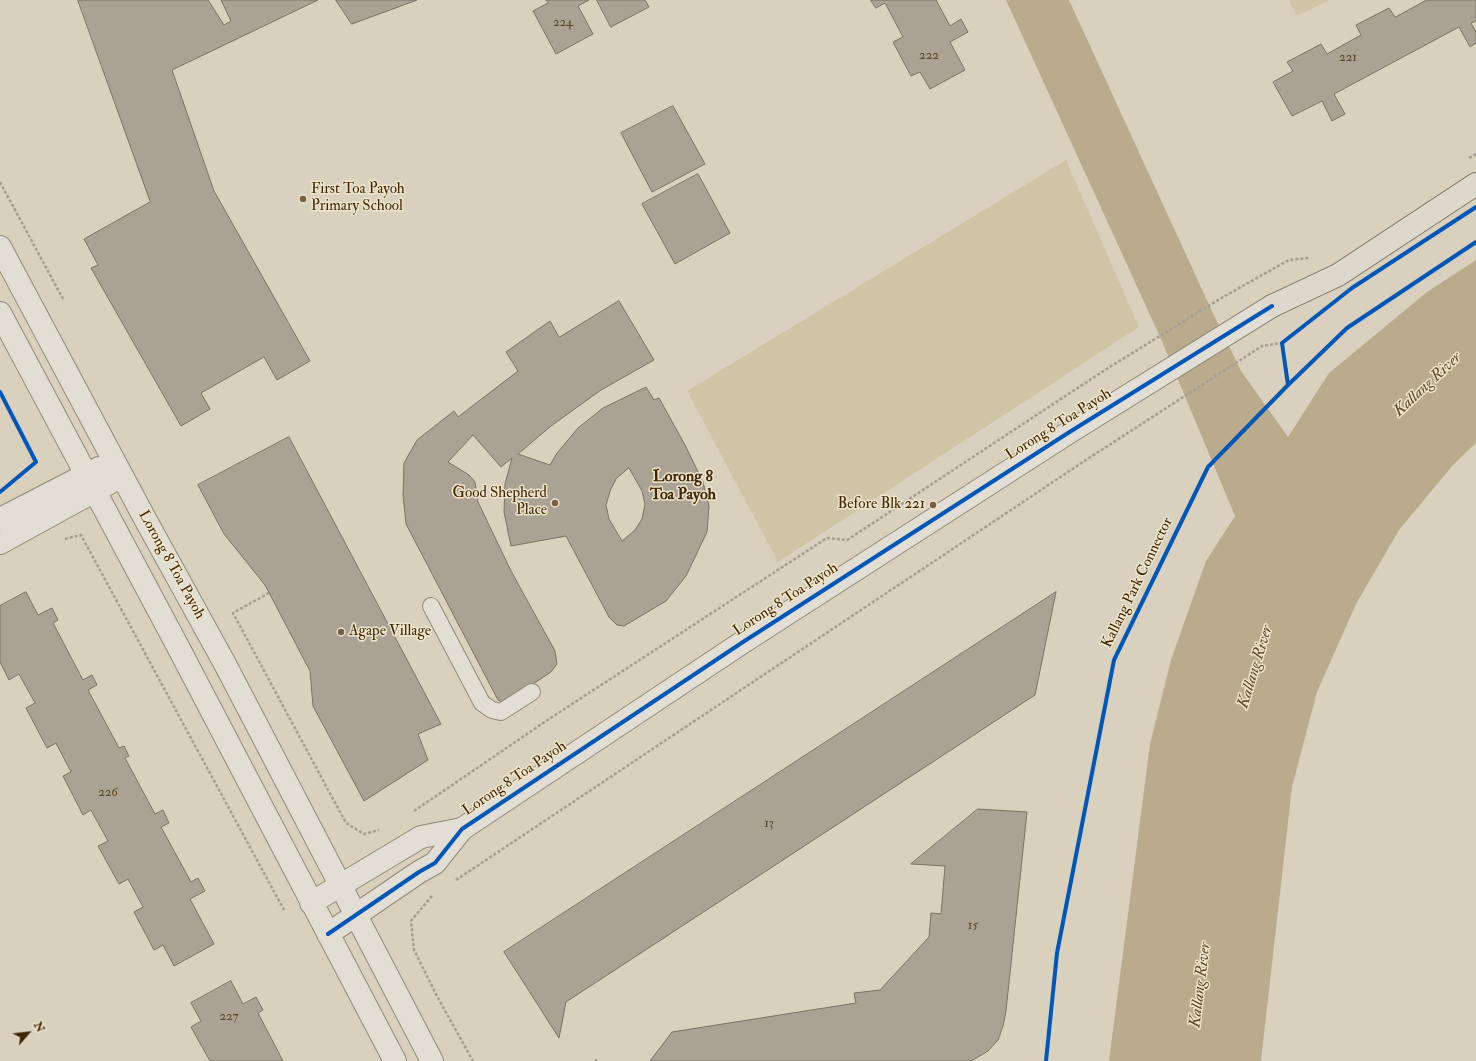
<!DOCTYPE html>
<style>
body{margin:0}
#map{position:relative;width:1476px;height:1061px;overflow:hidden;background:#d9d1bd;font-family:"IM FELL Double Pica",serif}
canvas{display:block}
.north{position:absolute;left:8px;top:1013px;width:40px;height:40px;-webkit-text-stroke:3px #eee5cc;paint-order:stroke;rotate:62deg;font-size:11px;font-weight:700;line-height:16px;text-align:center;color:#3f2706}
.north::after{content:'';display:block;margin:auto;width:14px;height:18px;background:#3f2706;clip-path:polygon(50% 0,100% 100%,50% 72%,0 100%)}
</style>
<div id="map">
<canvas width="1476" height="1061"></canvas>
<div class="north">N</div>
</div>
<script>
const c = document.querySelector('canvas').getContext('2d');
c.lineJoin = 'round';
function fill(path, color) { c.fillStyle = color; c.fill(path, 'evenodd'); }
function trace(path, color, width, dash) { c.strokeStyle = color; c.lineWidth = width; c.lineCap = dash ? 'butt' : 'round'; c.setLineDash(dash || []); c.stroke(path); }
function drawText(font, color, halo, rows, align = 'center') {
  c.font = font + ' "IM FELL Double Pica",serif'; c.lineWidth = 3; c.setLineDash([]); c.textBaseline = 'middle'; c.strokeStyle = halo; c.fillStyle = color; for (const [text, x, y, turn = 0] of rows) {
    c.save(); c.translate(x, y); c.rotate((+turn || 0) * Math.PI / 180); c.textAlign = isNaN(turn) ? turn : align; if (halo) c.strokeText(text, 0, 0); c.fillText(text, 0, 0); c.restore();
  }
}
fill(new Path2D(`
 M1289,0H1329L1297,16Z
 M1066,160L1139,327L778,562L687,391Z`), '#d0c4a6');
fill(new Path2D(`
 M1006,0H1069L1211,309L1241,371L1288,437L1329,373L1427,292L1476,260V443L1453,465L1399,530L1356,604L1317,692L1292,787L1261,1061H1109L1150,744L1171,660L1206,561L1235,516L1161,339Z`), '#baab8c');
const building = new Path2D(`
 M78,0H208L224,25L231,21L221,0H318L172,70L214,191L310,361L277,380L264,357L201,393L210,409L181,426L91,268L98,265L84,239L150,202Z
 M336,0H417L352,24Z
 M546,0H589L578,6L593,34L556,54L533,11L548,3Z
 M597,0H645L649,7L611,27Z
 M871,0H936L950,26L961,19L968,32L950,42L965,70L930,89L920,72L911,76L893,42L903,37L885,3L876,8Z
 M1427,0H1476V21L1471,23L1476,32V43L1470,47L1459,27L1334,94L1345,114L1332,121L1322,101L1292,116L1273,82L1293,71L1287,62L1321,44L1327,54L1361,35L1356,25L1389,8L1395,17Z
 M673,106L705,164L652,192L621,133Z
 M698,174L730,233L675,264L642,204Z
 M619,301L654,360L601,390L551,426L518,454L550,465L557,453L578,428L603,408L646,387L654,400L659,398L685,445L703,482L709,506L707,532L686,576L666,601L624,626L617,625L609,617L566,536L511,546L504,512L505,484L512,458L501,467L473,435L448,462L469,475L475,482L478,502L511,571L555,651L557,664L551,672L512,698L503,703L498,700L406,524L403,495L404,463L417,440L454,411L458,417L518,371L506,352L550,321L559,337ZM629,468L642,491L645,504L642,519L635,530L622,541L609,519L606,505L610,491L616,479Z
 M289,437L441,724L418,734L428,760L364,801L313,706L310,671L265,585L224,534L198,485Z
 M26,592L38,615L52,608L58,620L53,623L83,680L92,675L97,685L88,690L119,748L124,746L129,756L125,758L155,814L163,810L169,823L161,827L191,882L198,878L205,891L190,899L214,944L174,966L163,945L154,950L134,912L143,907L128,879L119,884L98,846L108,841L91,810L83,815L63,776L71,772L56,743L47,748L26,708L35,703L19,674L9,680L0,662V606Z
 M1056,592L1035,695L566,1002L559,1038L504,952Z
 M978,809L1027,812L1006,1011L1003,1026L998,1040L988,1051L973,1060L969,1061H650L672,1032L856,1003L854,993L880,990L929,937L931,913L941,914L945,866L911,864Z
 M231,981L243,1004L256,997L263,1010L258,1013L283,1061H210L191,1027L201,1021L191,1003Z`);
fill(building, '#aaa393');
trace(building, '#7a7263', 1);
const service = new Path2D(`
 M431,606L482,703L492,710L501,712L532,692`);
const minor = new Path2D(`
 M0,247L144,517L225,664L432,1061
 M0,313L176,643L395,1061
 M0,519L99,468
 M0,543L122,476
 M311,903L421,837L462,829
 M328,934L419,872L435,863L462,829L743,642L1068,433L1272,306`);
const trunk = new Path2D(`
 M1272,306L1338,275L1476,184`);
trace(service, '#918a7a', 18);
trace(minor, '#918a7a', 24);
trace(trunk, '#7a7263', 24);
trace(new Path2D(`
 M1469,158L1476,154
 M0,182L63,299
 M65,539L81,535L284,910
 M269,593L233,613L346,823L364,834L379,830
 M414,811L549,719L827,538L847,540L1108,368L1223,297L1289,260L1309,258
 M456,880L1086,460L1262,346L1282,343
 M432,896L411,921L414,950L438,998L473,1061
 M596,1061V1059`), '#a39e92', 2.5, [3, 2]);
trace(service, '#e2ded3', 16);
trace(minor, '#e2ded3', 22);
trace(trunk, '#dcd8cb', 22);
trace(new Path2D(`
 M1288,385L1282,343L1352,288L1476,207
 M0,392L36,462L0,492
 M328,934L419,872L435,863L462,829L743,642L1068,433L1272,306
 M1046,1061L1057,953L1114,660L1208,467L1288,385L1347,328L1476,242`), '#0057b8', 4);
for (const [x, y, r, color] of [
 [303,199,4,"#756246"],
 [555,503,4,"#756246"],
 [933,505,4,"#756246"],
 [341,632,4,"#756246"]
]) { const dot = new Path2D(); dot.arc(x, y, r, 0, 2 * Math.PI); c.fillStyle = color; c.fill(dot); trace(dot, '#eee5cc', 1.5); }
drawText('13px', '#5a4629', null, [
 ["224",563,23],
 ["222",929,56],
 ["221",1348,58],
 ["226",108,793],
 ["13",769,824],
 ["15",973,926],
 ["227",229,1017]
]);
drawText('15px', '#3f2706', '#eee5cc', [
 ["First Toa Payoh",311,190],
 ["Primary School",311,207],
 ["Good Shepherd",547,494,"right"],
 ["Place",547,511,"right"],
 ["Before Blk 221",925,505,"right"],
 ["Agape Village",349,632]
], 'left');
drawText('15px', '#3f2706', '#eee5cc', [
 ["Lorong 8 Toa Payoh",1059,425,-32],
 ["Lorong 8 Toa Payoh",171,565,61],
 ["Kallang Park Connector",1138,583,-64],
 ["Lorong 8 Toa Payoh",786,600,-33],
 ["Lorong 8 Toa Payoh",515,779,-34]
]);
drawText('italic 16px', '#604a28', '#eee5cc', [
 ["Kallang River",1428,385,-43],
 ["Kallang River",1256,667,-73],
 ["Kallang River",1201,985,-83]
]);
drawText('bold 16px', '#3f2706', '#eee5cc', [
 ["Lorong 8",683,478],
 ["Toa Payoh",683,496]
]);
</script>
